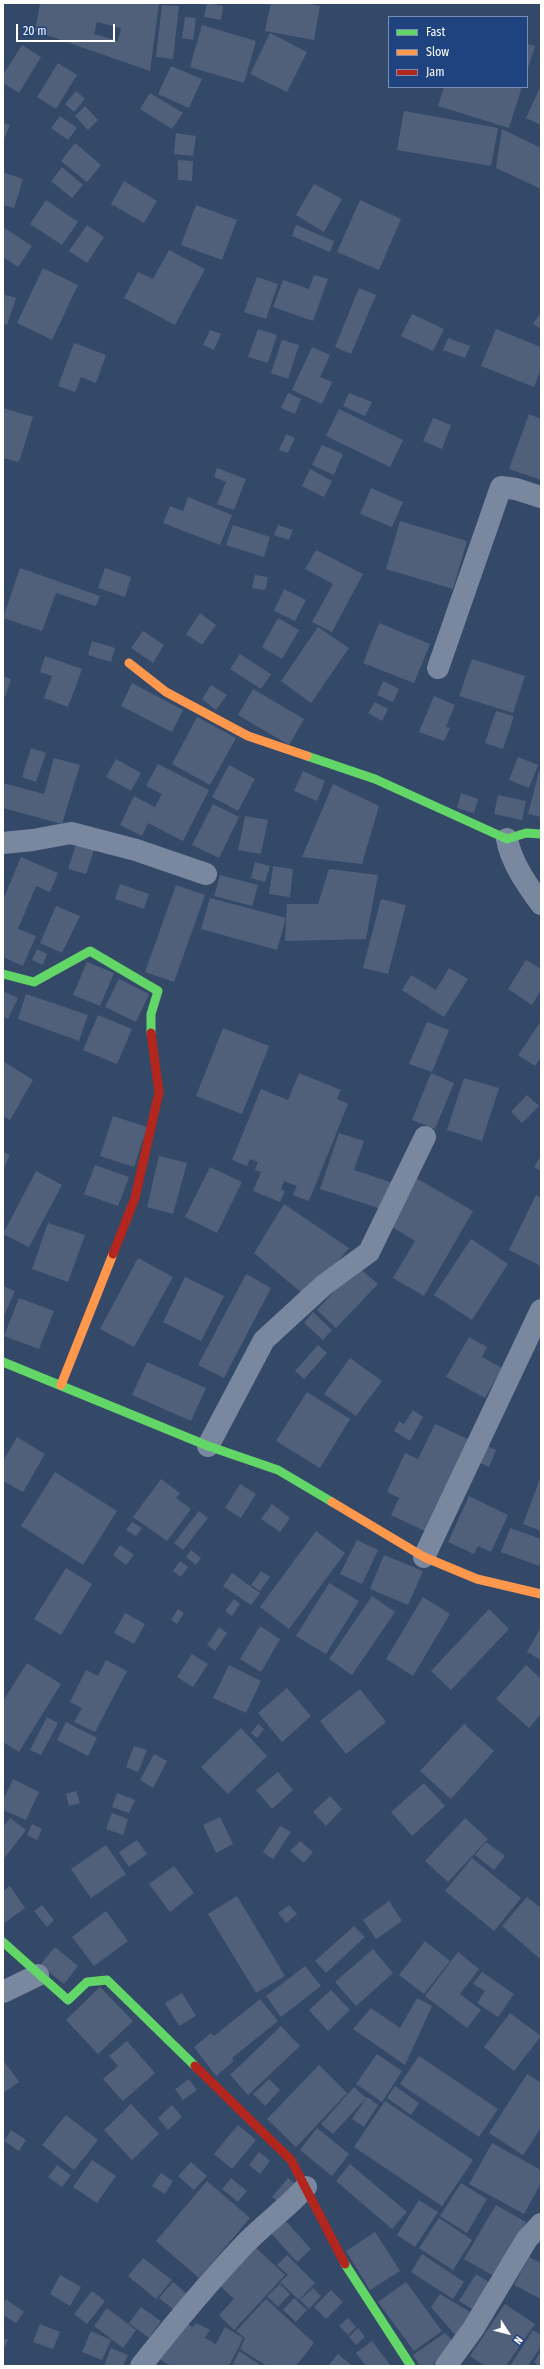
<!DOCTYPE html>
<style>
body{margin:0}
#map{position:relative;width:544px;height:2369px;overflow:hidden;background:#344868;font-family:"Fira Sans Condensed",sans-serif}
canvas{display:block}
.frame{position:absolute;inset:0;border:4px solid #fff;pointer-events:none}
.legend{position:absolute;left:388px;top:16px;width:140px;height:72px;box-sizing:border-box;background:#1e437e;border:1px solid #788eb2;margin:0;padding:5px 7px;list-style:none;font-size:12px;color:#fff}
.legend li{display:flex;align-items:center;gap:8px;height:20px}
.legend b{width:20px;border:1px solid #788eb2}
.north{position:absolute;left:488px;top:2313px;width:40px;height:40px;-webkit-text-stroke:3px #1e437e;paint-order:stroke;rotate:126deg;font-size:11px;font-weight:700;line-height:16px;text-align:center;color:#fff}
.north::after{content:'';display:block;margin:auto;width:14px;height:18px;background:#fff;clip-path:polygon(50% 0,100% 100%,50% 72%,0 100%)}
.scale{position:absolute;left:16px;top:24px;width:99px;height:18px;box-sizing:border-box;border:2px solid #fff;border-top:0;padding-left:5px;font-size:12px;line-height:14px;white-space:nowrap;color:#fff;-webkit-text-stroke:3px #1e437e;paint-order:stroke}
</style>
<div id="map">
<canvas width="544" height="2369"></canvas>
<div class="frame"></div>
<ul class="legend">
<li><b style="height:5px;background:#63d668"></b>Fast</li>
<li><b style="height:5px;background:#ff974d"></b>Slow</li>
<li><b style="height:5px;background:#b3261e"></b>Jam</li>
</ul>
<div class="north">N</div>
<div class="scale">20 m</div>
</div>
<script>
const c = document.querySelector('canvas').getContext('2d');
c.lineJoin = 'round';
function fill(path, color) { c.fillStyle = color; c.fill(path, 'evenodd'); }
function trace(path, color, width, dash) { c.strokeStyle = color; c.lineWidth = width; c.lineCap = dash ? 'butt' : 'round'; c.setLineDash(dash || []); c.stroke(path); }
fill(new Path2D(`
 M40,3H159L150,71L35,31ZM97,22L121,28L118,41L94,34Z
 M207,3L223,6L221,20L204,17Z
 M271,3H304L320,6L314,40L265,31Z
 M162,5L179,6L173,59L156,57Z
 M185,17L196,18L193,40L182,38Z
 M202,25L256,41L244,83L190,67Z
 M270,33L307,52L287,92L250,74Z
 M527,44L535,46L527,71Z
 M22,45L41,57L19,93L3,83V75Z
 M58,63L77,75L56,109L37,97Z
 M171,66L202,79L189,108L158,94Z
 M541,85V125L526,118Z
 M444,87H522L509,128L438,106Z
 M76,91L85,99L74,112L65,104Z
 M150,93L183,113L172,129L140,109Z
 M85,106L98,120L88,130L75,116Z
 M404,111L498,128L491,166L397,150Z
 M60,116L77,128L68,140L51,128Z
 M3,123L10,125L3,141Z
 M502,129L541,148V189L496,168Z
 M176,133L196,136L193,156L174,154Z
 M75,143L101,165L87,182L61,161Z
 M178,160L193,161L192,181L178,180Z
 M62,167L83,185L72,198L51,181Z
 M3,172L23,179L14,208L3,205Z
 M124,181L157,201L144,223L111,204Z
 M314,184L342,199L324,232L296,215Z
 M46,200L78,222L62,245L30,224Z
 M360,200L401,219L379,270L337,252Z
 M196,205L237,220L222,260L181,245Z
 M87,225L104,237L87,263L69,251Z
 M296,225L334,241L330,252L292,236Z
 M3,227L32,246L18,267L3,257Z
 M169,250L205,269L175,325L124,298L138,272L153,279Z
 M43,268L78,285L52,340L17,323Z
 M314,275L328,279L313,321L273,307L283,280L309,289Z
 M257,277L278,284L266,319L244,312Z
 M359,288L376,295L351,354L335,347Z
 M3,294L16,298L7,325L3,324Z
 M541,312V329L533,324Z
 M412,314L444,329L433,351L401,336Z
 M258,329L277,335L268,363L248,357Z
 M496,329L541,347V369L534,387L481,366Z
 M210,330L221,334L214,350L203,345Z
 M448,338L470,346L465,358L443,350Z
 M282,340L299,345L288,379L271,373Z
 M74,343L106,355L96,383L81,377L75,392L58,386Z
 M312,347L330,355L320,377L332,382L322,404L292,390Z
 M288,393L301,399L295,414L281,408Z
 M349,393L372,402L365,416L343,406Z
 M3,408L33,417L19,462L3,458Z
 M339,409L403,440L390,467L326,436Z
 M529,414L541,419V480L509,469Z
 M433,418L451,425L442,449L423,441Z
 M286,434L295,438L288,453L279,450Z
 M322,445L343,454L334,475L312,465Z
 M217,468L246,479L234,510L217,504L226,482L214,477Z
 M310,469L332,481L324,497L302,486Z
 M371,488L403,502L392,527L360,514Z
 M188,497L232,515L220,545L163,523L170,506L183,511Z
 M400,521L467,541L453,589L386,569Z
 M233,525L270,537L264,557L226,545Z
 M278,525L293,530L289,540L274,535Z
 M316,550L363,574L332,632L312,622L333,584L305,569Z
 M20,568L100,596L96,606L56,593L42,631L3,618Z
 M105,568L131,577L125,597L98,588Z
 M255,575L268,577L265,590L252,588Z
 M284,589L306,600L295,621L274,611Z
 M200,613L216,625L202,645L186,634Z
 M278,618L299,630L282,659L262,647Z
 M379,623L430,644L414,683L363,663Z
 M318,627L349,648L311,703L281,681Z
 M143,631L164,645L153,663L131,648Z
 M92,641L115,648L111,662L88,655Z
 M240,654L271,674L261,689L230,669Z
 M45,656L82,669L68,707L44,698L52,676L40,672Z
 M472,659L525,676L513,713L459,696Z
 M3,676L11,679L5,697L3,696Z
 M383,681L399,689L393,702L377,695Z
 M132,683L183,710L172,732L121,706Z
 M211,685L227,695L216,710L202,699Z
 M253,689L304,719L289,745L238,715Z
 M434,696L455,705L446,727L450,728L444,741L419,732Z
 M375,702L388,709L382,721L368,713Z
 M496,711L514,716L503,749L485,743Z
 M197,717L236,738L210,785L172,764Z
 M31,748L46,753L36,782L22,777Z
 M518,757L538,765L529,788L509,780Z
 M54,758L80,765L62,824L3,808V783L44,794Z
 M116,759L141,773L131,791L106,777Z
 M158,764L209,790L183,841L148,823L142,836L120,825L134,796L155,807L162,794L146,786Z
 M229,765L255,779L238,811L212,797Z
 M303,771L325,781L317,801L294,791Z
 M539,771L541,772V817L528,814Z
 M333,784L379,806L362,864L302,857Z
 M461,793L478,799L474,813L457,808Z
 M498,795L526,801L522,820L494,814Z
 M213,804L239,817L219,858L192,845Z
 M245,816L268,820L261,854L238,850Z
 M76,845L94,850L86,874L68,869Z
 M21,857L58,873L50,892L36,886L18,929L36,936L23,966L3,957V900Z
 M255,862L270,866L265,882L251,878Z
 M273,866L293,869L290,897L269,894Z
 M329,869L378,875L366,939L285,941L287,904H318Z
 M220,875L258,885L252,906L214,896Z
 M120,884L149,894L144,909L115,899Z
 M176,885L205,895L174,982L145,972Z
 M210,898L286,918L277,950L201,929Z
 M381,899L406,905L388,974L363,968Z
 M56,906L80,916L62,953L40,943Z
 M37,949L47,954L43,965L32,960Z
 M526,960L541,969V990L532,1005L508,989Z
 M87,962L114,973L100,1006L73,995Z
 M449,968L468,979L444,1017L402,990L411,975L436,990Z
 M119,979L149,994L136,1022L105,1007Z
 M3,991L18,998L8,1019L3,1017Z
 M26,994L88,1015L79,1041L18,1019Z
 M98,1015L132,1029L117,1064L83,1050Z
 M541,1021V1057L535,1066L518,1055Z
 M427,1022L449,1030L432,1072L409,1064Z
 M223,1028L269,1046L242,1114L196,1096Z
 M3,1061L33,1080L10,1120L3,1116Z
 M299,1073L341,1090L337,1099L348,1104L309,1201L293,1195L297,1186L284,1181L281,1189L285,1191L280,1202L253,1191L261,1172L255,1170L258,1162L250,1159L247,1166L232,1160L261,1089L288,1100Z
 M431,1073L454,1083L435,1129L412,1120Z
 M464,1078L499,1088L482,1141L447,1130Z
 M527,1095L539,1106L522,1123L511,1112Z
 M113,1116L147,1127L134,1167L100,1156Z
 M339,1133L364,1141L354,1170L393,1183L384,1210L320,1189Z
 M3,1152L10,1155L3,1170Z
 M159,1156L187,1163L173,1214L147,1207Z
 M541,1156V1171L534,1167Z
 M95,1165L129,1177L118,1206L84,1194Z
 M210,1167L242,1182L217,1233L185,1217Z
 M36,1171L62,1185L29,1247L3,1234Z
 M416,1178L473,1211L424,1296L393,1278L415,1241L389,1225Z
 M536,1195L541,1198V1266L509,1250Z
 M284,1204L349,1248L308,1298L254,1253Z
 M48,1223L85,1235L68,1282L32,1269Z
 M471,1239L508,1264L472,1320L434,1295Z
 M138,1258L173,1277L134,1347L100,1329Z
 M357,1266L378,1284L336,1328L317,1310Z
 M246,1274L271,1288L224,1378L198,1365Z
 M185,1277L224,1296L201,1341L163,1322Z
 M3,1286L15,1291L3,1318Z
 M19,1298L54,1311L39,1349L4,1336Z
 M313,1312L332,1330L323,1340L304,1323Z
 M469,1337L487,1347L482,1357L502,1368L485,1398L446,1377Z
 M318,1345L327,1353L304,1379L295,1371Z
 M350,1358L382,1381L356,1416L324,1394Z
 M147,1362L206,1388L191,1421L132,1395Z
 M307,1392L350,1419L320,1468L276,1441Z
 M413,1410L423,1417L410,1441L394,1431L399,1421L404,1424Z
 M435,1424L470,1440L427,1532L391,1515L399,1498L387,1492L405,1453L418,1459Z
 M17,1437L45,1454L23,1492L3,1481V1461Z
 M486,1445L496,1450L489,1467L478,1462Z
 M55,1472L117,1511L83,1565L21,1526Z
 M541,1476V1531L523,1524Z
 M161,1479L180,1493L176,1498L191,1509L167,1541L133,1517Z
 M240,1484L256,1494L241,1518L225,1508Z
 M469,1496L508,1515L491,1552L478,1546L474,1554L448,1542Z
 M272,1504L290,1518L280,1532L261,1519Z
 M199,1511L208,1518L183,1550L174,1543Z
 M132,1522L142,1528L136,1536L126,1530Z
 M510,1528L541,1539V1560L539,1566L501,1552Z
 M316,1531L345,1553L289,1629L260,1607Z
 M357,1540L378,1550L362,1584L340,1574Z
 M120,1545L134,1555L126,1565L113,1555Z
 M191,1550L201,1558L196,1565L186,1557Z
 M384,1555L423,1571L408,1605L370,1589Z
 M180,1561L188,1567L181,1577L173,1571Z
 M66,1568L92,1584L61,1635L34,1619Z
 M261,1571L270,1577L260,1591L251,1585Z
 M232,1573L260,1593L251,1605L223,1586Z
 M329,1583L359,1601L326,1654L296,1636Z
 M372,1596L395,1612L352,1675L329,1659Z
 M423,1597L450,1614L413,1676L386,1659Z
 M234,1599L240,1604L232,1616L225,1611Z
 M178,1609L184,1613L177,1624L171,1620Z
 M489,1609L509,1629L451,1690L431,1671Z
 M125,1613L145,1624L134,1644L114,1633Z
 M260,1626L280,1639L261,1672L240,1659Z
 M219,1627L227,1633L215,1651L207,1645Z
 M541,1627V1660L527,1652Z
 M192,1654L208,1664L193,1687L177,1677Z
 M106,1660L127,1671L95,1732L74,1722L82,1708L70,1702L86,1670L98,1676Z
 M27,1663L61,1684L19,1752L3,1742V1701Z
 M229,1665L261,1681L246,1713L213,1698Z
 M526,1665L541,1679V1714L529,1728L496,1699Z
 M287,1688L311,1716L282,1742L258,1713Z
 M360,1689L386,1722L346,1754L320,1721Z
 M47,1717L58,1723L41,1755L30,1750Z
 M66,1722L97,1738L88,1756L57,1740Z
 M258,1724L264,1729L257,1738L251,1733Z
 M464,1724L494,1751L451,1799L420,1771Z
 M241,1728L267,1756L228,1794L201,1767Z
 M134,1746L147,1750L138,1772L126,1767Z
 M154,1754L167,1761L153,1788L140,1780Z
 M278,1772L293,1790L272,1809L256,1790Z
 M13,1779L39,1792L26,1820L3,1810V1800Z
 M424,1783L445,1806L412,1836L391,1812Z
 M76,1791L80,1803L69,1806L66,1794Z
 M117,1793L135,1800L129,1813L112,1807Z
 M330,1796L342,1809L326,1826L313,1812Z
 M112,1813L128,1819L123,1835L106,1829Z
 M220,1817L233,1844L216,1853L203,1825Z
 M10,1818L26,1830L3,1860V1827Z
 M465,1818L488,1839L448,1882L425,1861Z
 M32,1824L42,1829L37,1840L27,1835Z
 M280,1826L291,1832L273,1859L263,1852Z
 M137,1840L147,1854L129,1867L119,1852Z
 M300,1841L313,1852L304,1863L290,1851Z
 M486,1842L505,1856L494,1870L475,1855Z
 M106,1845L126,1874L91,1898L71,1869Z
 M472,1858L521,1898L494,1931L445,1891Z
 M174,1866L194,1893L170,1912L149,1884Z
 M10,1886L25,1908L3,1924V1891Z
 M237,1896L285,1976L256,1993L208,1914Z
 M527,1897L541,1908V1956L539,1958L502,1926Z
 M389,1901L402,1921L376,1939L363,1920Z
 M42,1905L54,1920L47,1927L34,1911Z
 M289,1905L297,1914L286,1923L278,1913Z
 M106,1911L128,1941L94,1966L72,1937Z
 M354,1926L365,1937L326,1973L315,1961Z
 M425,1941L450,1961L424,1994L399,1975Z
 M55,1947L78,1966L64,1984L40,1965Z
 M373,1949L393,1973L356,2006L335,1982Z
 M458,1952L479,1969L460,1994L481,2010L467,2028L425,1996Z
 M305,1966L321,1986L281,2017L266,1996Z
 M482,1972L514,1994L498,2017L477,2003L485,1991L473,1984Z
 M100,1987L133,2021L98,2054L66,2020Z
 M331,1990L350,2010L328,2031L309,2010Z
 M182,1993L196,2016L179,2026L165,2003Z
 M417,1998L432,2006L405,2065L353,2029L371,2008L400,2028Z
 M260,1999L278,2021L232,2058L234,2061L216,2076L194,2047L211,2033L214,2036Z
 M510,2013L541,2036L514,2071L484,2047Z
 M281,2026L300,2046L248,2095L230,2075Z
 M127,2041L155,2073L123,2101L103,2079L118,2066L109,2056Z
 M377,2054L402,2071L382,2102L356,2084Z
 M419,2056L498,2109L479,2137L400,2084Z
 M3,2060L19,2082L3,2093Z
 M319,2065L347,2093L296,2147L267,2119Z
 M527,2074L541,2083V2128L523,2155L489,2133Z
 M189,2079L197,2090L183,2100L175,2089Z
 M269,2079L280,2090L265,2106L253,2094Z
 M395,2086L419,2103L411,2115L387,2098Z
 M354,2087L366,2098L333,2134L321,2124Z
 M367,2097L378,2105L364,2127L352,2119Z
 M385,2101L473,2160L442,2206L354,2147Z
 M131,2104L159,2134L132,2160L104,2130Z
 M172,2105L182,2117L168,2130L158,2118Z
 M66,2115L98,2140L74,2170L42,2145Z
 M238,2125L256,2140L232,2169L214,2154Z
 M317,2128L349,2154L332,2176L300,2150Z
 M11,2130L26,2140L19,2151L4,2141Z
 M492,2143L541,2170V2183L524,2214L469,2184Z
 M259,2152L270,2161L260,2174L249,2165Z
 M92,2160L116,2176L97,2203L73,2187Z
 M191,2162L207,2176L194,2190L178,2176Z
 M350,2164L407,2212L392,2229L336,2181Z
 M57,2165L71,2175L62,2187L48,2177Z
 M161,2173L173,2181L165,2194L152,2186Z
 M231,2178L247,2191L238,2202L222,2189Z
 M288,2178L299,2187L283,2205L272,2197Z
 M207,2181L250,2218L199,2278L156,2241Z
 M461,2183L487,2199L467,2233L440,2216Z
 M419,2200L438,2212L415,2247L397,2235Z
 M496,2205L526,2222L494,2276L464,2259Z
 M439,2218L472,2240L453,2270L419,2248Z
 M284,2219L311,2249L297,2262L269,2231Z
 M375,2232L400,2271L370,2290L346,2251Z
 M252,2244L285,2275L234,2330L219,2315L234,2299L216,2282Z
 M422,2254L464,2282L453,2299L411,2272Z
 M287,2255L315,2283L299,2300L280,2282L288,2275L277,2265Z
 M529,2257L541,2263V2299L514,2285Z
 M143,2258L172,2280L156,2299L128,2276Z
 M476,2274L490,2283L474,2310L459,2301Z
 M60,2275L81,2287L70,2306L50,2294Z
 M173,2282L187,2294L174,2310L159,2298Z
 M406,2282L442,2331L414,2351L378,2302Z
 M280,2284L290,2294L278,2307L267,2296Z
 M313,2288L321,2296L309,2309L300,2300Z
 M331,2290L343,2302L326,2319L314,2307Z
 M92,2291L105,2301L87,2324L74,2314Z
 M440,2294L472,2313L456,2336L431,2307Z
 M294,2298L307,2310L296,2322L283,2310Z
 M6,2299L24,2312L16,2323L3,2315V2304Z
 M266,2299L314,2343L296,2366H267L240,2349L245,2338L236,2331Z
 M505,2304L535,2324L506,2366H485L470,2356Z
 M141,2307L161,2321L149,2338L129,2323Z
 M107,2308L136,2330L123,2348L94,2326Z
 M348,2318L356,2327L348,2335L339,2326Z
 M186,2323L193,2327L196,2323L210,2330L205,2338L216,2344L225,2327L243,2338L229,2366H171L159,2359Z
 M40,2324L60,2332L53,2349L33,2342Z
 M358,2328L365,2337L356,2345L349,2337Z
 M533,2330L541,2335V2346L528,2366H510Z
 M91,2331L111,2340L102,2360L82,2352Z
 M445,2333L453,2341L432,2366H420L413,2355Z
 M3,2338L8,2340L3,2350Z
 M372,2341L391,2366H366L356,2353Z
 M111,2348L128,2355L123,2366H104Z
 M239,2351L262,2366H232Z
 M541,2352V2366H539L534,2362Z
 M338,2354L353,2366H328Z`), '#50607a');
trace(new Path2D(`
 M438,668L501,487L516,489L541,497
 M507,839C511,862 527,885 541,904
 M3,843L33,840L71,833L136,850L206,874
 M208,1446L264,1340L324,1285L369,1252L425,1137
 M424,1557L541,1310
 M3,1992L38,1975
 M141,2366C174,2324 207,2284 244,2245C264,2224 287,2208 306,2187
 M446,2366L473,2329L527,2239L541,2224`), '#79889f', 22);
trace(new Path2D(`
 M307,756L375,779L507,839L526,833L541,834
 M3,974L34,982L90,951L158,991L151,1014V1033
 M3,1362L208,1446L278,1470L332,1502
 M3,1942L68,2000L87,1982L107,1980L195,2066
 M345,2264L411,2366`), '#63d668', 9);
trace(new Path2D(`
 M129,663L166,692L248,736L307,756
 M61,1385L113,1254
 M332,1502L424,1557L477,1579L541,1594`), '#ff974d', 9);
trace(new Path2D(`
 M113,1254L135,1198L159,1092L151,1033
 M195,2066L291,2160L345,2264`), '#b3261e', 9);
</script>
